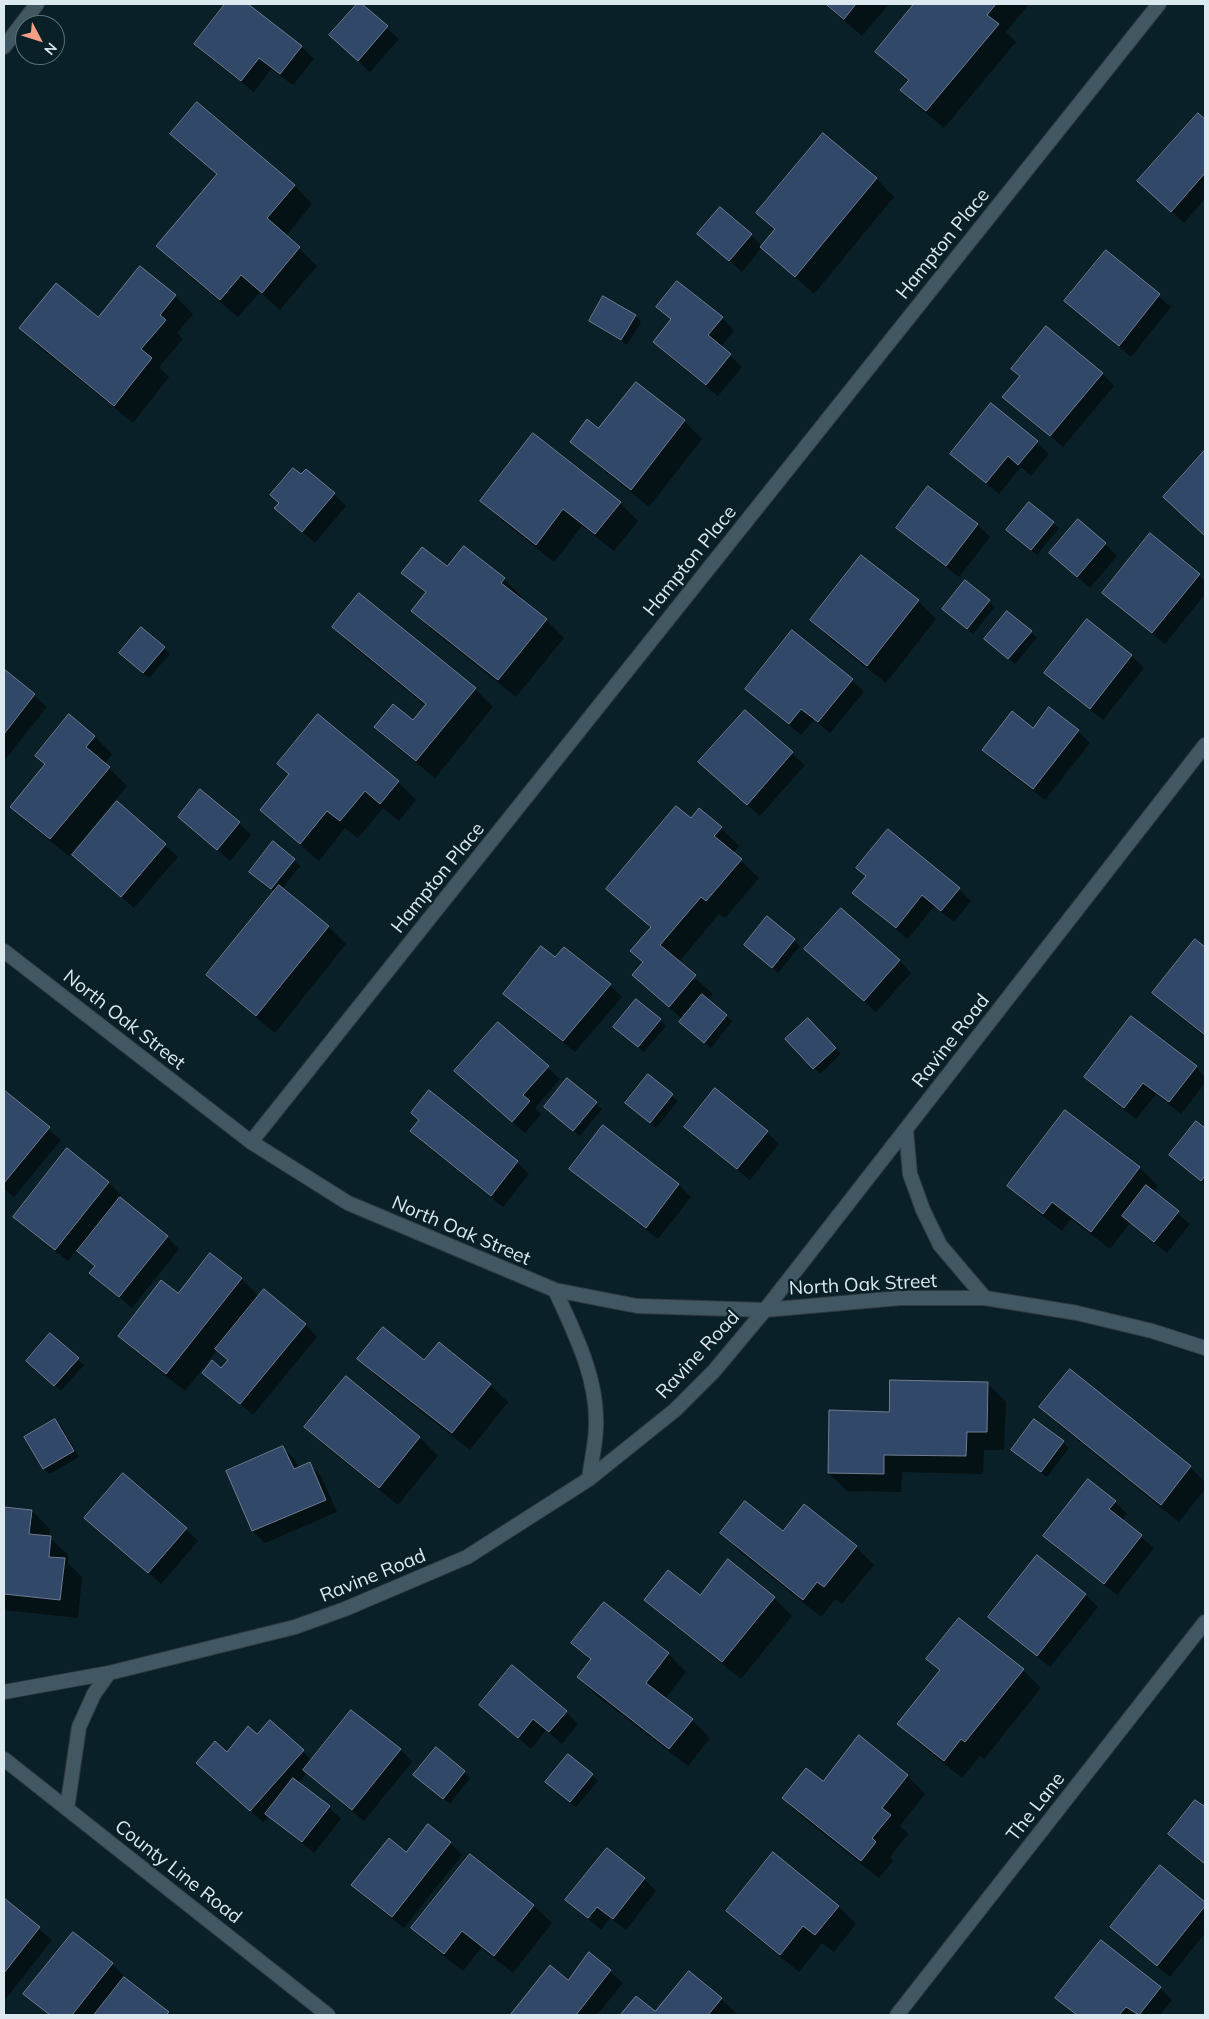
<!DOCTYPE html>
<style>
body{margin:0}
#map{position:relative;width:1209px;height:2019px;overflow:hidden;background:#092028;font-family:Mulish,sans-serif}
canvas{display:block}
.frame{position:absolute;inset:0;border:5px solid #dce9ef;pointer-events:none}
.north{position:absolute;left:15px;top:15px;width:50px;height:50px;box-sizing:border-box;background:#092028;border:1px solid #5d7078;border-radius:50%;rotate:130deg;font-size:14px;font-weight:700;line-height:20px;text-align:center;color:#dce9ef}
.north::after{content:'';display:block;margin:auto;width:18px;height:22px;background:#f49e87;clip-path:polygon(50% 0,100% 100%,50% 72%,0 100%)}
</style>
<div id="map">
<canvas width="1209" height="2019"></canvas>
<div class="frame"></div>
<div class="north">N</div>
</div>
<script>
const c = document.querySelector('canvas').getContext('2d');
c.lineJoin = 'round';
function fill(path, color) { c.fillStyle = color; c.fill(path, 'evenodd'); }
function trace(path, color, width, dash) { c.strokeStyle = color; c.lineWidth = width; c.lineCap = dash ? 'butt' : 'round'; c.setLineDash(dash || []); c.stroke(path); }
function drawText(font, color, halo, rows, align = 'center') {
  c.font = font + ' Mulish,sans-serif'; c.lineWidth = 4.5; c.setLineDash([]); c.textBaseline = 'middle'; c.strokeStyle = halo; c.fillStyle = color; for (const [text, x, y, turn = 0] of rows) {
    c.save(); c.translate(x, y); c.rotate((+turn || 0) * Math.PI / 180); c.textAlign = isNaN(turn) ? turn : align; if (halo) c.strokeText(text, 0, 0); c.fillText(text, 0, 0); c.restore();
  }
}
fill(new Path2D(`
 M226,4H246L302,47L314,59L293,85L271,69L254,92L207,56L195,44Z
 M359,4L399,39L370,72L331,35Z
 M824,4H889L862,36Z
 M916,4H1029L1006,32L1016,42L944,128L920,108L902,90L909,82L876,52Z
 M197,104L295,186L312,204L286,236L317,266L280,310L260,292L238,317L175,264L158,246L218,175L172,133Z
 M1198,115L1205,121V199L1184,223L1151,193Z
 M823,135L877,179L894,197L814,294L762,247L742,272L699,234L751,235L763,247L776,231L758,213Z
 M1106,252L1171,307L1131,357L1066,301Z
 M175,296L193,314L177,333L183,339L159,367L169,377L133,423L38,346L21,328L99,319Z
 M658,307L722,318L734,330L721,347L742,367L718,396L666,354L654,342L672,320Z
 M635,316L641,322L627,345L596,326L591,320Z
 M1102,373L1114,386L1063,447L1003,397L1021,376Z
 M636,383L684,421L702,439L649,507L590,459L572,441L599,430Z
 M1037,442L1049,454L1031,476L1021,467L999,494L951,453Z
 M1205,451V535L1164,497Z
 M301,476L334,494L346,506L315,543L276,508Z
 M928,487L978,525L990,537L959,577L910,539L898,527Z
 M482,501L620,503L638,521L614,551L582,526L554,562L500,519Z
 M1053,523L1059,528L1037,555L1014,536Z
 M1105,544L1117,556L1090,588L1050,553Z
 M464,547L504,579L522,597L520,600L546,620L564,638L516,697L431,629L413,611L426,594L403,573L447,568Z
 M862,557L918,601L936,619L886,683L829,638L811,620Z
 M1199,575L1205,581V594L1165,644L1116,605L1104,593Z
 M966,582L995,607L973,634L950,615Z
 M359,595L475,689L493,707L435,778L394,745L376,727L413,722L426,706L351,645L333,627Z
 M1007,612L1037,638L1015,664L991,645Z
 M1087,621L1132,656L1144,668L1103,720L1058,685L1046,672Z
 M164,648L170,654L149,678L120,653Z
 M4,670L47,707L4,761Z
 M852,680L864,692L830,733L814,720L801,735L759,701L747,689Z
 M745,711L805,765L760,816L712,774Z
 M1034,730L1078,731L1090,743L1045,800L995,762L983,750Z
 M94,736L112,754L105,764L127,786L72,852L74,854L117,803L178,857L134,908L72,853L69,856L30,825L12,807L46,765L37,756Z
 M279,764L398,782L416,800L399,821L383,808L358,838L345,828L319,861L279,827L261,810L290,775Z
 M179,817L239,823L251,835L230,861Z
 M691,820L721,828L739,846L733,853L759,878L725,918L719,914L678,963L713,994L708,1000L732,1021L711,1048L687,1028L683,1020L634,975L644,963L632,951L651,928L608,889Z
 M273,843L300,866L282,889L328,926L346,944L275,1033L226,993L208,975L275,892L256,877Z
 M858,868L959,889L971,901L954,922L934,906L908,939L866,905L854,893L866,877Z
 M767,918L800,946L778,973L745,945Z
 M1195,941L1205,948V1037L1172,1010L1154,993Z
 M806,949L899,960L911,973L876,1012Z
 M555,959L610,985L622,997L575,1052L517,1006L505,994Z
 M636,1001L666,1026L644,1052L615,1027Z
 M808,1020L841,1054L820,1074L787,1040Z
 M498,1023L560,1079L535,1108L541,1114L525,1133L468,1083Z
 M1196,1067L1205,1077V1083L1181,1114L1156,1094L1136,1119L1098,1089L1085,1077Z
 M648,1076L678,1101L656,1128L632,1108Z
 M567,1080L602,1109L580,1136L545,1107Z
 M4,1091L61,1140L14,1197L4,1189Z
 M1065,1112L1140,1168L1158,1186L1153,1192L1190,1224L1167,1253L1130,1223L1110,1249L1071,1219L1062,1231L1027,1204L1009,1186Z
 M412,1113L517,1162L529,1174L503,1207L423,1143L411,1131L420,1121Z
 M1196,1123L1205,1130V1185L1171,1155Z
 M686,1126L767,1132L779,1144L750,1180L698,1139Z
 M604,1127L679,1185L691,1197L658,1239L583,1180L571,1168Z
 M68,1150L109,1183L121,1195L119,1198L167,1237L179,1249L132,1308L91,1273L96,1267L77,1249L68,1261L27,1229L15,1216Z
 M211,1254L242,1279L259,1297L305,1324L317,1337L253,1415L204,1372L221,1370L229,1361L217,1350L185,1391L137,1353L119,1335L179,1295Z
 M51,1335L84,1365L61,1391L33,1366Z
 M359,1359L425,1362L490,1385L508,1402L470,1450L376,1376Z
 M1070,1371L1190,1467L1205,1482V1489L1179,1522L1059,1425L1041,1407Z
 M346,1377L420,1438L438,1456L398,1505L324,1445L306,1427Z
 M988,1384L1006,1402L1004,1450H984L983,1474L902,1472L901,1492L847,1491L829,1473L890,1413Z
 M55,1421L61,1426L79,1457L50,1474L44,1469Z
 M1063,1442L1069,1448L1047,1477L1019,1455Z
 M283,1448L295,1460L299,1468L309,1464L321,1476L337,1512L265,1543L253,1531L227,1472Z
 M1115,1502L1127,1514L1121,1520L1154,1548L1117,1595L1057,1548L1045,1535Z
 M4,1508L32,1511L50,1529L49,1537L68,1555V1563L82,1577L78,1618L4,1610Z
 M86,1518L186,1529L198,1541L161,1584Z
 M783,1532L856,1547L874,1565L842,1604L835,1599L821,1617L739,1551L722,1533Z
 M1037,1557L1086,1595L1098,1607L1050,1667L1002,1629L989,1617Z
 M700,1597L774,1598L792,1616L741,1679L664,1617L646,1599Z
 M604,1604L668,1654L686,1672L665,1699L692,1720L710,1738L688,1766L596,1695L578,1677L591,1661L573,1643Z
 M928,1659L1023,1670L1041,1688L984,1759L980,1756L962,1778L916,1741L898,1724L940,1671Z
 M480,1704L566,1712L578,1724L562,1744L546,1730L531,1749Z
 M270,1722L312,1760L400,1749L412,1762L364,1821L307,1773L298,1783L329,1807L341,1819L314,1853L269,1816L263,1822L209,1774L227,1753L257,1736Z
 M859,1737L908,1776L925,1794L900,1826L908,1834L890,1857L893,1861L879,1878L801,1816L783,1798L823,1783Z
 M436,1749L470,1778L450,1804L421,1781Z
 M592,1775L598,1781L576,1807L552,1788Z
 M1205,1806V1865L1169,1834Z
 M450,1843L462,1855L404,1928L365,1897L353,1885L407,1854Z
 M471,1856L534,1906L552,1923L513,1973L481,1948L463,1971L431,1946L413,1928Z
 M1160,1867L1205,1903V1933L1170,1977L1124,1939L1111,1927Z
 M644,1879L656,1891L626,1930L610,1918L601,1930L567,1900Z
 M4,1900L52,1940L4,2001Z
 M838,1906L856,1924L834,1952L822,1943L799,1972L745,1928L727,1911Z
 M1101,1942L1160,1988L1172,2000L1160,2015H1075L1057,1998Z
 M590,1954L623,1983L597,2015H512L568,1982Z
 M112,1964L124,1976L123,1978L170,2015H49L25,1994Z
 M636,1997L656,2013L721,1999L738,2015H621Z`), '#0007');
const building = new Path2D(`
 M225,4H248L302,46L280,74L259,58L241,81L194,44Z
 M357,4H362L388,26L358,61L329,35Z
 M826,4H856L844,19Z
 M914,4H996L987,15L999,24L926,111L900,90L909,80L875,52Z
 M197,102L295,185L267,218L300,247L262,293L241,275L220,300L156,246L217,174L170,134Z
 M1198,113L1205,119V173L1171,212L1137,181Z
 M823,133L877,178L795,277L760,247L775,229L756,213Z
 M720,207L752,234L729,261L697,234Z
 M1106,250L1160,294L1119,346L1064,301Z
 M140,266L176,295L160,315L166,320L141,349L152,358L114,406L19,328L56,283L98,317Z
 M677,281L723,317L708,335L731,354L706,385L653,342L671,319L656,307Z
 M603,296L636,315L621,340L589,321Z
 M1046,326L1103,373L1050,436L1002,397L1020,376L1011,369Z
 M636,382L685,420L631,490L570,442L587,419L598,428Z
 M991,403L1038,441L1018,465L1008,456L986,483L950,454Z
 M533,433L621,502L595,534L563,509L536,545L480,501Z
 M1205,450V536L1163,497Z
 M293,468L301,474L306,469L335,493L302,532L274,508L279,503L270,495Z
 M928,486L978,524L946,566L896,528Z
 M1029,502L1054,522L1031,550L1006,530Z
 M1078,519L1106,543L1077,577L1049,553Z
 M1150,533L1200,574L1152,633L1102,593Z
 M464,546L505,578L501,583L547,619L498,680L411,611L426,592L401,573L422,547L447,566Z
 M861,555L919,600L867,666L810,620Z
 M965,580L990,600L967,629L942,609Z
 M359,593L476,688L416,761L374,727L393,704L413,720L426,704L332,627Z
 M1007,611L1032,631L1008,659L984,639Z
 M1087,619L1132,655L1090,709L1044,673Z
 M141,627L165,647L143,673L119,653Z
 M792,630L853,679L818,722L801,709L789,724L745,689Z
 M4,669L35,694L4,734Z
 M1049,707L1079,730L1033,789L982,750L1012,711L1033,728Z
 M745,710L793,752L747,805L698,762Z
 M69,714L95,736L86,747L110,767L50,839L10,807L45,764L35,756Z
 M318,714L399,781L380,804L365,791L340,821L327,811L300,844L260,810L289,774L277,764Z
 M200,789L240,822L217,850L178,817Z
 M117,801L166,844L121,897L72,855Z
 M676,806L691,818L699,808L722,827L714,836L742,859L706,901L701,897L660,945L696,975L669,1007L632,975L643,962L630,951L651,927L606,889Z
 M888,829L960,888L941,911L922,895L896,928L852,893L866,876L856,868Z
 M273,841L295,859L271,889L249,872Z
 M279,885L329,926L256,1016L206,975Z
 M841,908L900,960L864,1001L804,949Z
 M767,916L795,939L772,968L744,945Z
 M1195,939L1205,947V1035L1152,993Z
 M541,946L555,957L564,947L611,984L563,1041L503,994Z
 M702,994L727,1015L704,1043L679,1022Z
 M636,999L661,1019L638,1047L613,1027Z
 M1131,1016L1197,1066L1169,1102L1143,1083L1124,1108L1084,1077Z
 M808,1018L836,1048L813,1069L785,1039Z
 M498,1022L549,1066L523,1095L530,1101L512,1122L454,1071Z
 M648,1074L673,1094L650,1123L625,1103Z
 M567,1078L597,1102L573,1131L544,1107Z
 M715,1088L768,1131L737,1169L684,1127Z
 M4,1090L50,1127L4,1183Z
 M429,1090L518,1161L491,1196L410,1131L419,1120L411,1113Z
 M1065,1110L1140,1167L1091,1232L1052,1202L1043,1214L1007,1186Z
 M1196,1121L1205,1128V1176L1201,1181L1169,1155Z
 M603,1125L679,1184L646,1228L569,1169Z
 M67,1148L109,1182L55,1250L13,1217Z
 M1146,1185L1179,1211L1154,1242L1122,1216Z
 M120,1197L168,1236L119,1297L89,1273L95,1266L77,1251Z
 M210,1253L242,1278L166,1374L118,1336L161,1280L178,1293Z
 M264,1289L306,1324L240,1404L202,1373L212,1360L221,1368L228,1360L215,1349Z
 M383,1327L424,1360L439,1342L491,1384L452,1433L357,1359Z
 M50,1333L79,1358L54,1386L26,1361Z
 M1070,1369L1191,1466L1161,1505L1039,1407Z
 M346,1376L420,1437L379,1488L304,1427Z
 M890,1380L988,1382L987,1432H967L966,1456L884,1455V1474L828,1473L829,1410L889,1412Z
 M55,1419L74,1451L43,1469L24,1437Z
 M1034,1419L1064,1441L1041,1472L1011,1450Z
 M283,1446L294,1469L310,1462L326,1500L252,1531L226,1471Z
 M123,1473L187,1528L148,1573L84,1518Z
 M1088,1479L1116,1501L1109,1509L1142,1535L1104,1584L1043,1536Z
 M745,1501L783,1531L804,1504L857,1546L824,1587L817,1582L803,1600L720,1533Z
 M4,1507L32,1510L29,1534L51,1536L49,1557L65,1558L60,1600L4,1594Z
 M1037,1555L1086,1594L1037,1656L988,1617Z
 M728,1559L775,1597L722,1662L644,1600L668,1570L700,1595Z
 M604,1602L669,1653L646,1683L693,1719L669,1749L577,1677L591,1659L571,1643Z
 M959,1618L1024,1669L965,1742L961,1739L944,1761L897,1724L940,1670L926,1659Z
 M512,1665L567,1711L549,1732L533,1719L518,1738L479,1705Z
 M351,1710L401,1749L352,1810L303,1770Z
 M270,1720L304,1750L250,1811L196,1763L215,1741L227,1752L248,1726L257,1734Z
 M859,1735L908,1775L882,1808L891,1815L872,1838L876,1842L861,1861L782,1798L806,1768L823,1781Z
 M436,1747L465,1771L443,1799L413,1775Z
 M568,1754L593,1774L570,1802L545,1782Z
 M293,1778L330,1806L302,1842L265,1814Z
 M1195,1800L1204,1806L1205,1804V1864L1168,1834Z
 M428,1824L451,1842L392,1917L351,1885L389,1838L406,1852Z
 M607,1848L645,1878L613,1919L597,1907L588,1918L565,1900Z
 M773,1852L839,1906L815,1935L803,1926L780,1955L726,1911Z
 M470,1854L534,1905L494,1956L462,1931L444,1954L411,1928Z
 M1160,1865L1205,1902V1906L1157,1966L1110,1927Z
 M4,1898L40,1927L4,1973Z
 M73,1932L113,1963L72,2015H50L23,1994Z
 M1101,1940L1161,1987L1139,2015L1126,2007L1119,2015H1077L1055,1998Z
 M589,1952L611,1970L576,2015H510L550,1965L568,1980Z
 M689,1971L722,1998L708,2015H620L636,1996L655,2011Z
 M124,1977L169,2012L166,2015H94Z`);
fill(building, '#324869');
trace(building, '#6f7c8f', 1);
const minor = new Path2D(`
 M4,47L37,4
 M4,951L251,1142L348,1203L555,1290L637,1306L765,1310L900,1298H985L1077,1313L1152,1331L1205,1348
 M906,1130L910,1174L923,1210L940,1245L985,1298
 M251,1142L1159,4
 M555,1290C574,1332 598,1378 596,1426C596,1443 591,1462 589,1479
 M4,1692L109,1673L295,1627L345,1609L467,1557L589,1479L675,1410L714,1371L765,1310L1205,745
 M4,1759L328,2015
 M67,1809L79,1727L94,1694L109,1673
 M897,2015L1205,1622`);
trace(minor, '#303a42', 16);
trace(minor, '#415862', 14);
drawText('19px', '#dce9ef', '#092028', [
 ["Hampton Place",943,244,-51],
 ["Hampton Place",690,561,-51],
 ["Hampton Place",438,878,-51],
 ["North Oak Street",124,1020,38],
 ["Ravine Road",951,1041,-52],
 ["North Oak Street",461,1231,23],
 ["North Oak Street",863,1285,-3],
 ["Ravine Road",698,1355,-47],
 ["Ravine Road",373,1576,-22],
 ["The Lane",1036,1807,-52],
 ["County Line Road",178,1872,38]
]);
</script>
